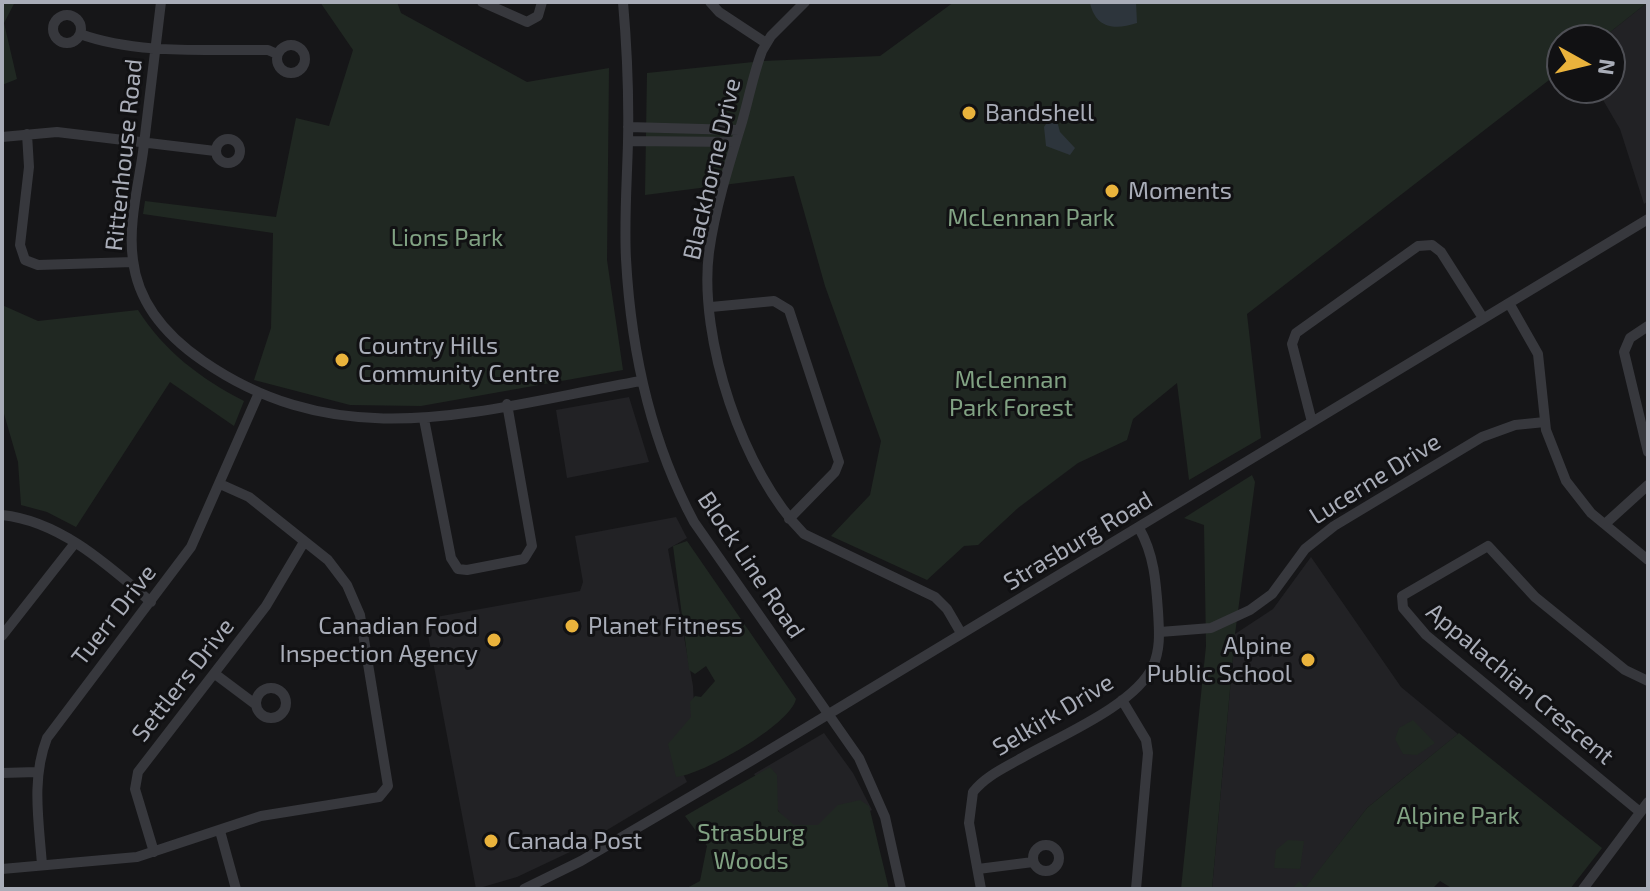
<!DOCTYPE html>
<style>
body{margin:0}
#map{position:relative;width:1650px;height:891px;overflow:hidden;background:#161618;font-family:"Exo 2",sans-serif}
canvas{display:block}
.frame{position:absolute;inset:0;border:4px solid #a9adb8;pointer-events:none}
.north{position:absolute;left:1546px;top:24px;width:80px;height:80px;box-sizing:border-box;background:#111113;border:2px solid #4e4f55;border-radius:50%;rotate:98deg;font-size:22px;font-weight:700;line-height:32px;text-align:center;color:#a9adb8}
.north::after{content:'';display:block;margin:auto;width:28px;height:36px;background:#eab33c;clip-path:polygon(50% 0,100% 100%,50% 72%,0 100%)}
</style>
<div id="map">
<canvas width="1650" height="891"></canvas>
<div class="frame"></div>
<div class="north">N</div>
</div>
<script>
const c = document.querySelector('canvas').getContext('2d');
c.lineJoin = 'round';
function fill(path, color) { c.fillStyle = color; c.fill(path, 'evenodd'); }
function trace(path, color, width, dash) { c.strokeStyle = color; c.lineWidth = width; c.lineCap = dash ? 'butt' : 'round'; c.setLineDash(dash || []); c.stroke(path); }
function drawText(font, color, halo, rows, align = 'center') {
  c.font = font + ' "Exo 2",sans-serif'; c.lineWidth = 6; c.setLineDash([]); c.textBaseline = 'middle'; c.strokeStyle = halo; c.fillStyle = color; for (const [text, x, y, turn = 0] of rows) {
    c.save(); c.translate(x, y); c.rotate((+turn || 0) * Math.PI / 180); c.textAlign = isNaN(turn) ? turn : align; if (halo) c.strokeText(text, 0, 0); c.fillText(text, 0, 0); c.restore();
  }
}
fill(new Path2D(`
 M1648,2V201L1644,204L1620,129L1596,88H1610V40H1600Z
 M629,397L649,462L567,478L556,410Z
 M676,517L687,538L668,549L693,686L695,728L670,747L687,782L572,851L517,877L476,889L425,619L580,591L583,582L575,536Z
 M1311,557L1401,687L1458,734L1367,808L1305,889H1212L1235,634L1273,609Z
 M824,733L853,773L872,810L802,846L754,774Z`), '#222225');
fill(new Path2D(`
 M2,2H15L4,23L17,79L2,85Z
 M320,2H397L401,13L527,82L609,68L607,260L623,370L421,406L350,405L254,380L271,328L273,233L143,214L145,201L276,217L296,118L329,126L353,50Z
 M954,2H1648L1600,40H1562V70L1247,314L1261,438L1189,480L1177,383L1133,419L1127,440L1078,463L1018,508L978,545L964,546L927,580L831,536L870,495L881,441L825,286L794,176L645,195L647,73L763,61L880,56Z
 M2,305L38,321L138,310C164,351 201,379 244,401L234,426L170,382L76,527L47,512L21,505L18,462L2,407Z
 M1252,475L1255,482L1235,634L1212,889H1181L1206,646L1204,525L1184,518Z
 M687,541L796,699C790,725 702,775 676,777L668,744L691,717L690,702L695,696L701,697L715,681L706,666L695,674L689,670L673,546Z
 M1413,720L1435,743L1417,755L1403,754L1395,739L1399,728Z
 M1459,733L1602,848L1570,889H1453L1440,881L1432,889H1292L1299,881L1305,888L1367,808Z
 M770,767L777,775L778,811L794,825H818L838,805L860,800L869,806L889,889H685L700,881L707,846L685,816Z
 M1288,840L1304,841L1300,869L1274,868L1276,850Z`), '#202822');
fill(new Path2D(`
 M1136,2L1137,23C1115,30 1096,29 1090,3Z
 M1050,118L1057,121L1060,132L1075,148L1070,155L1046,146L1044,127Z`), '#2d353c');
trace(new Path2D(`
 M161,2C155,52 149,102 143,152C138,187 128,225 133,260C138,304 168,337 203,361C345,459 485,408 641,381
 M482,2L527,22L538,16L542,2
 M623,2C627,48 629,96 628,142C627,181 624,220 626,259C631,351 650,440 694,522L859,758L885,817L901,889
 M710,2L719,12L766,43
 M805,2L771,36L762,51C753,75 749,98 742,122C729,164 715,209 709,252C698,338 743,473 804,534L935,597L947,609L961,633
 M53 29a14 14 0 1 1 28 0a14 14 0 1 1-28 0Z
 M80,34C138,55 208,49 268,50L277,54
 M277 59a14 14 0 1 1 28 0a14 14 0 1 1-28 0Z
 M628,127L739,130
 M27,134L29,167L20,245L25,260L38,265L133,262
 M2,137L57,132L215,151
 M216 151a12 12 0 1 1 24 0a12 12 0 1 1-24 0Z
 M628,141L736,142
 M1509,303L1538,354L1546,430L1566,481L1591,513L1648,560
 M711,307L774,301L789,310L839,462L835,472L789,519
 M1648,326L1630,338L1624,352L1648,452
 M424,419L451,558L458,569L467,570L524,559L532,546L507,404
 M1312,422L1292,344L1296,333L1418,246L1432,245L1441,252L1483,318
 M2,515C60,521 108,565 151,602
 M1605,524L1648,485
 M1160,632L1211,628L1250,610L1272,594L1305,549L1334,526L1482,437L1515,425L1545,422
 M2,636L75,543
 M215,674L255,704
 M256 703a15 15 0 1 1 30 0a15 15 0 1 1-30 0Z
 M1122,700L1146,740L1148,753L1136,889
 M2,773L37,772
 M1640,812L1426,635L1403,608L1402,596L1488,546L1535,597L1625,670L1648,681
 M220,831L236,889
 M1033 858a13 13 0 1 1 26 0a13 13 0 1 1-26 0Z
 M154,852L135,789L138,772L266,606L304,542
 M42,865C39,822 31,779 47,738L191,547L258,395
 M2,869L137,857L261,816L379,797L388,786L360,615L347,585L328,560L249,497L220,484
 M978,869L1033,862
 M524,889L581,861L751,761L1648,219
 M981,889L969,823L973,792C985,777 1002,769 1018,760C1055,738 1135,706 1153,666C1161,648 1159,630 1158,611C1156,582 1154,554 1139,528
 M1583,889L1648,802`), '#37383d', 10);
for (const [x, y, r, color] of [
 [969,113,8,"#eab33c"],
 [1112,191,8,"#eab33c"],
 [342,360,8,"#eab33c"],
 [572,626,8,"#eab33c"],
 [494,640,8,"#eab33c"],
 [1308,660,8,"#eab33c"],
 [491,841,8,"#eab33c"]
]) { const dot = new Path2D(); dot.arc(x, y, r, 0, 2 * Math.PI); c.fillStyle = color; c.fill(dot); trace(dot, '#111113', 3); }
drawText('24px', '#a9adb8', '#111113', [
 ["Bandshell",985,113],
 ["Moments",1128,191],
 ["Country Hills",358,346],
 ["Community Centre",358,374],
 ["Canadian Food",478,626,"right"],
 ["Inspection Agency",478,654,"right"],
 ["Planet Fitness",588,626],
 ["Alpine",1292,646,"right"],
 ["Public School",1292,674,"right"],
 ["Canada Post",507,841]
], 'left');
drawText('24px', '#a9adb8', '#111113', [
 ["Rittenhouse Road",124,155,-84],
 ["Blackhorne Drive",712,169,-77],
 ["Lucerne Drive",1375,479,-32],
 ["Strasburg Road",1078,541,-31],
 ["Block Line Road",751,565,56],
 ["Tuerr Drive",114,615,-52],
 ["Settlers Drive",183,680,-52],
 ["Appalachian Crescent",1520,684,40],
 ["Selkirk Drive",1053,715,-31]
]);
drawText('24px', '#81a283', '#111113', [
 ["McLennan Park",1031,218],
 ["Lions Park",447,238],
 ["McLennan",1011,380],
 ["Park Forest",1011,408],
 ["Alpine Park",1458,816],
 ["Strasburg",751,833],
 ["Woods",751,861]
]);
</script>
